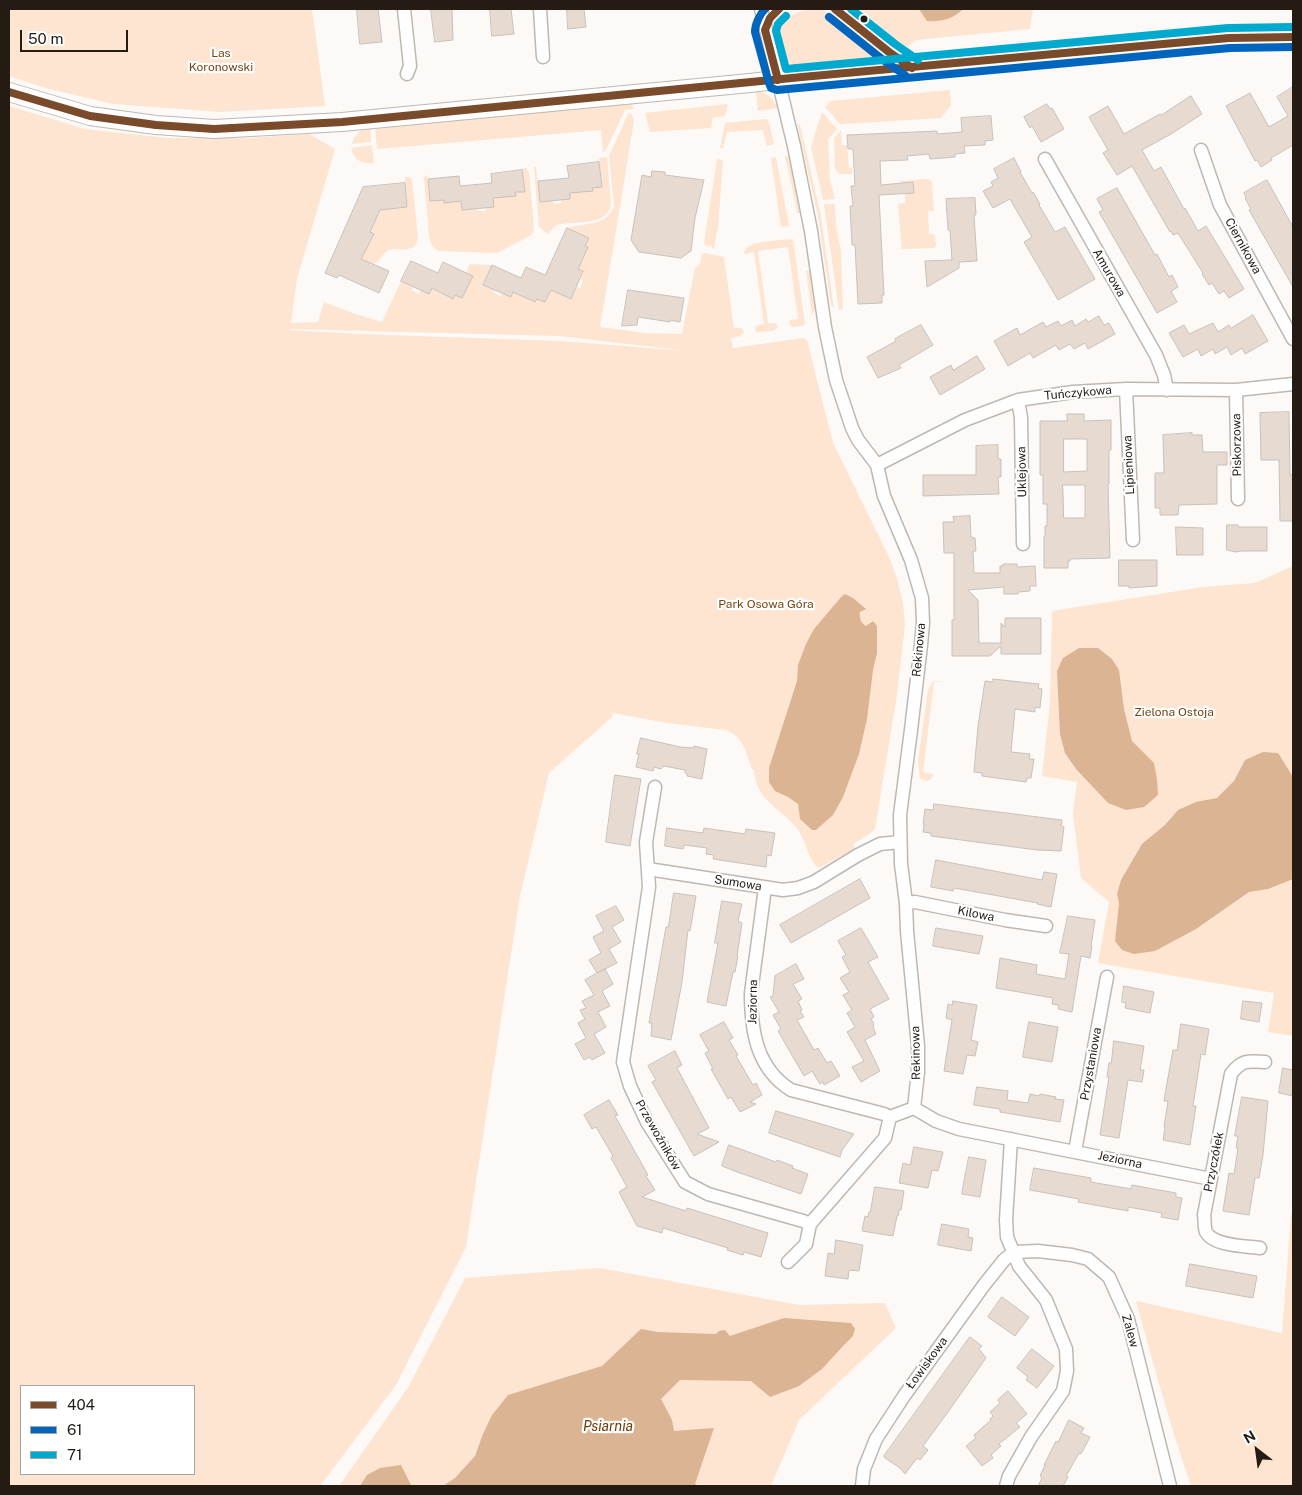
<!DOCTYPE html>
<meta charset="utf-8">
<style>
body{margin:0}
#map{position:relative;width:1302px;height:1495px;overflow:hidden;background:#fcf9f6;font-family:"Public Sans",sans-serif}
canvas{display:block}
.frame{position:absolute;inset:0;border:10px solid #241b13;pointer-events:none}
.legend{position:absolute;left:20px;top:1385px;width:175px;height:90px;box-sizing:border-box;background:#fff;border:1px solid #a7a4a1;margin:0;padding:6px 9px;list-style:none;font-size:15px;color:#241b13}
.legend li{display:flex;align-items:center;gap:10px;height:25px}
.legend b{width:25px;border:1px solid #a7a4a1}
.north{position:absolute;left:1232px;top:1425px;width:50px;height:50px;-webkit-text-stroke:4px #fff;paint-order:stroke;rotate:330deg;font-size:14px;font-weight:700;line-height:20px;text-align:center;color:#241b13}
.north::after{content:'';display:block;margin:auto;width:18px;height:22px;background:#241b13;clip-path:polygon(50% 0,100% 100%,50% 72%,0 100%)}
.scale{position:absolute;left:20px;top:30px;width:108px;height:22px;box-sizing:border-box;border:2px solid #241b13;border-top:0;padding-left:6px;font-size:15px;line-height:18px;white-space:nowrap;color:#241b13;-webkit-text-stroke:4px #fff;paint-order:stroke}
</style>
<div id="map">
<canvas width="1302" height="1495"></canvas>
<div class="frame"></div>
<ul class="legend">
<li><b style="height:6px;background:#7a4b2a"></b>404</li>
<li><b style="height:6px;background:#0065bd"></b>61</li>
<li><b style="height:6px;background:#00a9ce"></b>71</li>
</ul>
<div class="north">N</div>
<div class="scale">50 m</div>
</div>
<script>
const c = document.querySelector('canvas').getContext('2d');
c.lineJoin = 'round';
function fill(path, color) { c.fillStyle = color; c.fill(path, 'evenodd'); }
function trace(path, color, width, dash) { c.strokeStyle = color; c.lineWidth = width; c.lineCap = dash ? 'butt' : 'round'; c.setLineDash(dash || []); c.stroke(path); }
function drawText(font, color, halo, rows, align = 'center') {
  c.font = font + ' "Public Sans",sans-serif'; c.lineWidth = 4.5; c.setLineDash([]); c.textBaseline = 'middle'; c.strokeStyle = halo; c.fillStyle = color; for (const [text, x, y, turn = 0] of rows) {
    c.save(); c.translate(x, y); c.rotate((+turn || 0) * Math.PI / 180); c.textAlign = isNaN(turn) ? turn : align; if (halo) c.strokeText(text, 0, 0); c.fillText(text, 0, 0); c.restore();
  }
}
fill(new Path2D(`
 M9,9H312L325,106L220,112L113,104L49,89L9,76Z
 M860,9H1033L1030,29L916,40L908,47L898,42Z
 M805,10H823L827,12L879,53L883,58V61L801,69C767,55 770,19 805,10Z
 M950,90L951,105L941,118L844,124L841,125L825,107L831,101Z
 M756,91C767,93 773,97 778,108L758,111Z
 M631,103L634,109L625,110L606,150L603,153L601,130L377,149L375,126Z
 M728,104L725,116L713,118L711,128L650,132L645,113Z
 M9,106L85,129L167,138H249L309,134L335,149L297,279L291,323L318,322L324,302L355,314L382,322L401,281L413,287L412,290L419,294L421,290L429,294L433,285L462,298L473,276L466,272L470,264L492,265L483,285L495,291L494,293L501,296L503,293L511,297L515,288L529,295L528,299L535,302L537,299L545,302L551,290L571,299L577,287L580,288L583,281L580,279L583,271L575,267L588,247L585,246L589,238L567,228C584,222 606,228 614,206L609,156L628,114L631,113L634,120L621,201L600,327L645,333L682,334L695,268L700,264L702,254L705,253L724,257L734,328H742L744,332L740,336L731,338L733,348L803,338L807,340L833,443L889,557L897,578L903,603L905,625L897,695L875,829L871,833L853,844L855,848L823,866L819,868C810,864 805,840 799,831C788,815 767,805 759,789C756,783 755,777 754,770L752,769C746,753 744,737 726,730L667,723L613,713L612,717L549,773L520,896L466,1247L396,1385L320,1486H9ZM290,329L559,336L688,351L560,341L360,334L290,330ZM21,1386H194V1474H21Z
 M822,112L837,129L828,139L830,180L835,199L823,200L811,147Z
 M766,119L769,122L774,144L767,146L763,130L727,132L723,149L720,148L725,123Z
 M797,124L800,125L821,216L834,309L831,305L818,216Z
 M371,127V142L352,144C354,135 361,128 371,127Z
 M841,131L842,145H847L849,168H852V174H839L835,169L834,138Z
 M372,145L374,163C361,164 354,160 351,148Z
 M785,156L789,157L802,213H797L794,196Z
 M607,157L611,202C611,228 572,220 557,225C553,227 551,231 548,234L539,227L534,167H536L540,202L553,201L554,204L561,203V200L570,199L569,190H593L592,188L602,186L599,158Z
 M776,157L789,226L781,227L771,158Z
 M717,159L723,160L718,227L714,247L716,249L712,248L711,245L706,246L704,243Z
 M522,168H526L529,172L534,227L533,233L530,236L497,253L439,251C432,247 430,243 429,235L424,179L425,176L427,175L430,201L444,200V203L452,202L461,198L462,210L477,209L478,211H486V207H494L493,195H516L515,192L524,191Z
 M405,177H410L412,180L418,237L416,245C401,257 392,238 378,262L371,264L355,256L370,232L380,210L407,207Z
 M929,179L932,182L934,211H928L929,233L935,235L936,246L934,248L902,249L898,204L905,203V193H914L913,182L901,183L900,181Z
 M824,204H835L836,226L841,251L843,309L839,310Z
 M793,239L805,324L803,326L792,327L789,323L790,320L798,319L788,247L758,251L768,323H775L778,327L773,331L757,332L755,330L756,326L764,324L754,252L744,254C745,250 745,249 748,247C755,241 783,240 793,239Z
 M806,271H811L816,308L812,315Z
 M1293,566V1036L1268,1032L1274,993L1098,963L1109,902L1081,878L1073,814L1077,782L1042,776L1050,703L1052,611L1203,587L1255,583Z
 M933,681L944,682H934L923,772L933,774C933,778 930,780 926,781L920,778L918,761L928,690Z
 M1293,1210V1486H1191C1170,1425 1153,1363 1136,1301L1282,1333L1291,1215Z
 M600,1268L799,1305L885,1303L896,1328L799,1420L771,1486H339L409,1386L465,1278Z`), '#fde5d1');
fill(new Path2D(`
 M919,9H963C954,19 940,22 927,21Z
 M845,594L853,598L866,609L860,612C859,618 861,623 866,626L873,621L877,626V653L873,670L867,719L859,754L843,797L833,815L816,830H812L800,819L798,804L788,797L775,791L769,782V768L797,681L798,665L806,644L814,629L842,596Z
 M1079,648H1098L1112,659L1119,670L1124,709L1132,741L1154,763L1157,779L1158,795L1144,807L1126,810L1108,803L1076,769L1065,753L1060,734L1057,671L1063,658Z
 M1263,752L1278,753L1293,777V879L1268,889L1249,892L1196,929L1155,951L1134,954L1122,950L1115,941L1119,903L1117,894L1121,880L1142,844L1165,825L1178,810L1196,802L1217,798L1234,781L1245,760Z
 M784,1318L851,1323L855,1329L853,1336L843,1346L822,1369L799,1386L770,1397L751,1381L680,1380L661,1399L672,1420L674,1431L714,1428L695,1484L697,1486H443L455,1478L475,1456L483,1434L492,1415L508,1395L602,1366L641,1329L658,1332L716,1334L719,1331L725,1330L730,1336Z
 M401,1465L411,1485L412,1486H360L367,1475L380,1468Z`), '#dab493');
const building = new Path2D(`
 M357,9H378L382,42L360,44Z
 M431,9H452L453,40L435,42Z
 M490,9H511L514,34L492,36Z
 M567,9H584L586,27L568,29Z
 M1293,87V145L1271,158L1272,160L1261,167L1257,160L1255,161L1226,106L1250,93L1269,127L1288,116L1277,97Z
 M1191,96L1202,114L1171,134L1142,150L1154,171L1161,167L1184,209L1185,208L1198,231L1206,226L1226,259L1244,289L1229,298L1224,291L1219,294L1212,283L1209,285L1202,274L1203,273L1178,233L1173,235L1171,231L1170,232L1132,166L1117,175L1103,153L1108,150L1089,117L1108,106L1124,134L1160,114L1161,115Z
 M1047,104L1050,109L1052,108L1064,129L1041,142L1032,126L1030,128L1024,117Z
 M991,116L993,140L985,141V145L964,146L965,153L955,154V157L930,159L929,154L907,156L908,160L880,161L881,185L913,182L914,193L879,195L884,295H882V303L858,304L855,245H852L850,206H853L851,186H855L853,149H848L847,135L937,131V134L962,132L961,118Z
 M1014,158L1021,172H1020L1032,193L1033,192L1040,204L1039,205L1055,232L1065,227L1095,279L1058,300L1024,242L1032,237L1010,199L993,208L983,191L993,186L991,182L998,178L994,169Z
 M599,162L602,187L592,188L593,191L570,193V199L540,202L538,181L569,178L567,166Z
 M522,170L525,192H515L516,196L493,198L494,207L462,210L461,201L444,203V200L430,201L428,179L459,176L460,186L492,183L491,174Z
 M652,171L665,172V175L704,180L695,218L691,251L681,258L639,252L631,240L642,175L651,177Z
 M1267,180L1293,227V287L1249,210L1251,209L1245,198L1246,197L1244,193Z
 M405,183L407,207L380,210L370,232L374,234L361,259L389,271L379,293L339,275L337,278L325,273L363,187Z
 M1117,188L1155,255L1157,254L1169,277L1172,275L1178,287L1171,291L1177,302L1157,313L1099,212L1103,210L1097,199Z
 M975,198L976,215H974L977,261L959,262V268L927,287L925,261L952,260L950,230H948L946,199Z
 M567,228L589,238L585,246L588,247L578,269L583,271L571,299L551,290L545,302L537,299L535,302L513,292L511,297L483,285L492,265L521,278L526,267L545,275Z
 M411,261L438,273L443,262L473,276L462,298L455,295L453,299L432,288L429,294L401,281Z
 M628,290L684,298L680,322L670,320V322L638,317L637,325L622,326Z
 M1253,315L1268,341L1245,354L1242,348L1231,355L1227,347L1215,354L1213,349L1201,356L1198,349L1183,357L1169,333L1184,325L1189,334L1213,323L1218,332L1229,325L1231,328Z
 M1099,316L1104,325L1109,323L1115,334L1088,349L1085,343L1074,349L1070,344L1059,350L1056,345L1033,358L1030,353L1008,366L994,341L1017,328L1020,335L1043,322L1046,327L1058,321L1061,326L1072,320L1075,326L1086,319L1088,322Z
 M921,325L933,345L899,365L901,368L878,378L867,357L896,341L895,339Z
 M977,356L985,369L940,395L930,377L951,365L953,370Z
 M1289,412L1290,475H1293V521H1280L1279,460H1261L1260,413Z
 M1067,414H1084V421L1111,420V450H1109V484H1108L1110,558L1070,559V561H1068V568H1044V536H1045V526H1047V504H1043V475H1040V421H1067ZM1064,439H1087V471L1064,472ZM1063,485H1085V518H1064Z
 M1192,433V435H1202L1203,452H1227V465H1217V504L1179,505L1178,515H1160V508H1155V473H1164L1163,435Z
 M998,445V459H1001V477H998L999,494L923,496V475H976V446Z
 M970,516L971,537L975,538L976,551H973L974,573H1000V566H1003V564H1017V567L1035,566L1036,586H1030V591L1018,592V594H1004V587L968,590L978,600L979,643H1001V623L1005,627V618H1041V654H1001V646L990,656H952V620H954V553H944L943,522H954L953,517Z
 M1227,525H1238V527H1267V551H1241L1235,552L1227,550Z
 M1176,527L1203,528V555H1177Z
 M1119,560H1157V586L1129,588V586H1119Z
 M993,679L1039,684L1038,688L1042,689L1040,708L1035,707V712L1015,709L1011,752L1030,754L1029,759H1034L1031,778H1027L1026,782L982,776V773L974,772L978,726L985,681L993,682Z
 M641,738L680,747L694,748V746L707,749L702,779L687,776V774L685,773V770L664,766L661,769L654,767L653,771L636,767L639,754H637Z
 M615,775L641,779L630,846L606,842Z
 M934,804L1062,820L1061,826L1064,827L1061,851L1037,850L931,836V833L923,832L924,825L923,824L925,809L933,810Z
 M667,828L703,833L704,828L745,834L746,829L775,833L771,856L767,855L766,867L713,859L714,855L706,854L707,848L684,845L683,849L665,846Z
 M936,860L1042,880L1044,872L1057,874L1051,907L1037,904L1038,903L954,888L953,891L931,887Z
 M860,879L870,898L791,943L780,925Z
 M674,893L696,896L690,931L688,930L682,982L671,1040L651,1036L652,1027H651L652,1023H649L666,927H668Z
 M722,901L742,904L738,921L742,923L737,956H738L735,972H733L726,1006L707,1002L718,943H715Z
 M616,906L624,920L612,927L621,942L609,949L617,963L597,973L589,960L601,953L593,937L604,931L596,916Z
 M1068,916L1095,920L1091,946H1092L1090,958L1081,956L1072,1012L1058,1009L1059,1005L1052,1004L1053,998L996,988L1000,958L1037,965L1036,974L1065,979L1069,954L1060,953Z
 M861,928L878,957L868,962L889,999L870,1009L874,1017L871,1019L874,1024L873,1027L876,1034L865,1040L880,1071L861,1082L852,1067L864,1061L847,1032L855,1027L847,1013L852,1010L843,995L849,992L840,978L850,972L842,957L846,955L838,941Z
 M936,928L983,936L979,954L933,946Z
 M796,964L804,979L793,984L802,999L798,1001L802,1010L800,1011L804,1017L797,1020L814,1050L818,1048L827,1063L831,1061L840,1076L824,1085L823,1082L820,1084L812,1071L804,1076L778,1031L781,1029L773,1015L779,1012L770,997L773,996L775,976Z
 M605,969L613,984L602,991L610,1006L598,1012L606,1027L594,1034L605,1053L592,1060L590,1057L584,1060L575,1044L586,1038L578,1023L585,1019L580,1010L586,1008L582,1001L594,995L585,980Z
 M1124,986L1154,992L1150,1013L1125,1008L1126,1003L1122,1002Z
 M953,1001L977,1005L971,1040L978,1042L975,1056L967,1055L963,1074L944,1071L952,1020L946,1018L948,1004L952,1005Z
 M1243,1001L1262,1003L1259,1022L1241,1019Z
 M724,1022L733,1038L729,1040L738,1055L736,1056L753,1085L756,1083L762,1095L750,1102L756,1104L740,1112L731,1097L728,1099L711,1069H713L705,1053L709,1051L700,1035Z
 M1029,1022L1058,1027L1052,1062L1023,1057Z
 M1181,1024L1209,1029L1205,1055L1201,1054L1193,1106H1196L1190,1145L1163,1140L1165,1128L1164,1127L1168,1101H1164L1167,1083L1173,1050H1177Z
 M1114,1041L1144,1046L1140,1070H1144L1142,1082L1128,1080L1119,1138L1100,1135L1108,1083L1109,1077H1107L1109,1063H1111Z
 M675,1051L682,1065L677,1068L709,1128L697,1134L719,1142L694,1156L652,1082L656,1080L648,1066Z
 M1283,1068L1293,1070V1096L1279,1093Z
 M977,1087L1008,1091L1007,1100L1028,1103L1030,1094L1039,1096L1040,1094L1056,1097L1055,1099L1064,1100L1060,1122L1000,1112V1109L974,1105Z
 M1242,1097L1268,1101L1263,1155L1259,1178H1255L1249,1215L1223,1211L1229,1173L1234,1174L1238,1148H1236L1238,1136H1235Z
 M609,1100L618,1115L615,1116L648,1175L646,1176L655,1190L642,1197L686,1211L687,1208L768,1233L761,1257L744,1252L743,1255L727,1250L728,1248L663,1228L662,1233L637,1226L619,1192L627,1187L611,1158L613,1156L596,1127L592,1129L584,1115Z
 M776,1111L825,1125L854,1134L842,1150L840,1157L769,1133Z
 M729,1145L776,1162L777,1160L793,1166L792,1168L808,1174L801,1194L737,1172L722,1166Z
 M914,1147L943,1152L938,1171L932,1170L928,1188L899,1183L903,1163L910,1165Z
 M969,1157L986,1160L980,1197L962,1194Z
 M1034,1168L1091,1178V1182L1131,1189L1132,1185L1176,1193V1197L1182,1198L1178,1220L1161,1217L1162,1213L1128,1207V1211L1078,1202L1079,1199L1030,1190Z
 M875,1187L904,1191L901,1210H899L898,1216H897L893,1236L862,1231L865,1216L868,1217L869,1212H870Z
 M942,1224L969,1229L968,1237L973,1238L971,1251L938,1245Z
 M836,1240L863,1245L859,1271L849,1270L848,1279L825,1276L828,1253L834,1254Z
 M1190,1264L1257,1276L1253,1298L1186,1286Z
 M1002,1297L1029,1317L1015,1336L988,1317Z
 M970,1337L982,1346L979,1349L986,1358L948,1412L923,1446L928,1450L920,1460L917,1458L905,1474L900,1468L885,1458L884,1456Z
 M1032,1349L1054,1366L1037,1388L1026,1380L1028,1377L1017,1368Z
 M1008,1391L1027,1414L1016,1423L1020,1427L999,1444L1001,1446L991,1455L993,1458L982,1466L966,1446L976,1438L974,1435L991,1420L990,1419L993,1416L990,1412L1000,1403L998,1400Z
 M1069,1420L1084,1428L1081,1433L1090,1437L1081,1454L1079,1453L1066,1476L1068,1477L1063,1486H1038L1042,1478L1040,1476L1045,1465H1044L1056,1441L1058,1442Z`);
fill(building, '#e7dbd1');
trace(building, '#c7c1bc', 1);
const street = new Path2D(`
 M404,9L410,66L407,74
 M540,9L543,57
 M761,9L794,146L811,231L825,327L836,380L852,428L858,440L877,465L884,496L911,560L922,598L923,623L921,645L911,730L900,815L901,864L906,903L907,931L918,1046V1072L914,1108
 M1201,150L1220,205L1293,339
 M1045,159L1156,355L1164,375L1167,390
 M1126,389L1133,540
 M1236,390L1238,499
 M1018,400L1021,418L1023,544
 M877,465L965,420L1018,400L1073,392L1126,389L1236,390L1293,384
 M655,787L646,842L649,887L623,1062L630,1086L647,1122L685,1182L708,1194L803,1221L810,1224
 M648,869L783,890L798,888L814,882L858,855L880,844L900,842
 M765,888L751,993C751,1030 756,1068 791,1090L884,1114L890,1117
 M906,903L915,902L1005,920L1046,926
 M914,1108L936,1121L959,1129L1211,1179
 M1075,1151L1107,977
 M1260,1248C1246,1246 1213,1246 1206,1232C1204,1227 1205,1220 1204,1215L1231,1074C1242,1059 1249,1061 1265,1062
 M1014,1252L1038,1251L1072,1255L1088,1259L1109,1277L1128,1319L1170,1486
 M788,1262L806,1244L810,1224L885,1138L890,1117L914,1108
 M862,1486L864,1469L876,1439L904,1396L984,1285L1004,1260L1014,1252
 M1006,1486L1009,1476L1031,1437L1063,1391L1067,1371L1066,1349L1046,1300L1019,1266L1007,1237L1006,1220L1011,1139`);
const secondary = new Path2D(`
 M9,92L90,116L156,125L214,129L342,122L750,83L802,77L1229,38L1271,37H1293`);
trace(street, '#beb8b3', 15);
trace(secondary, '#beb8b3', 20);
trace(street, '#fffefe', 12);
trace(secondary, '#fffefe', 18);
trace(new Path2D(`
 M835,9L889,52L912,68
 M778,80L765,30L770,18L779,9
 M9,92L90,116L156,125L214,129L342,122L802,77L1229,38L1293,37`), '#7a4b2a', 8);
trace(new Path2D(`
 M765,9C760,14 755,24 755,32L769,83L771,88L777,90L1230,48L1293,47
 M829,17L883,60L906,76`), '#0065bd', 8);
trace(new Path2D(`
 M851,9L895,44L918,60
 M786,16L778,24L776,31L786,69L1228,28L1293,27`), '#00a9ce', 8);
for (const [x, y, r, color] of [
 [864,19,4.5,"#241b13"]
]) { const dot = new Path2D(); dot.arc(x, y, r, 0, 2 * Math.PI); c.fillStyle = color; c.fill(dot); trace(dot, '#fff', 2); }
drawText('12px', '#78450f', '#fff', [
 ["Las",221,53],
 ["Koronowski",221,67],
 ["Park Osowa Góra",766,604],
 ["Zielona Ostoja",1174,712]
]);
drawText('12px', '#241b13', '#fff', [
 ["Ciernikowa",1243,246,61],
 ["Amurowa",1109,273,60],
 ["Tuńczykowa",1078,393,-5],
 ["Piskorzowa",1237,445,-91],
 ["Lipieniowa",1129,465,-93],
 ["Uklejowa",1022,472,-91],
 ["Rekinowa",919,650,-85],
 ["Sumowa",738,883,9],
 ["Kilowa",976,914,11],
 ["Jeziorna",753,1002,-89],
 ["Rekinowa",916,1053,-91],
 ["Przystaniowa",1091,1064,-80],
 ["Przewoźników",658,1135,60],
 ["Jeziorna",1120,1160,12],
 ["Przyczółek",1214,1162,-79],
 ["Zalew",1130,1331,74],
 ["Łowiskowa",927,1363,-54]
]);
drawText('italic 14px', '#6e3b00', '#fff', [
 ["Psiarnia",608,1427]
]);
</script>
